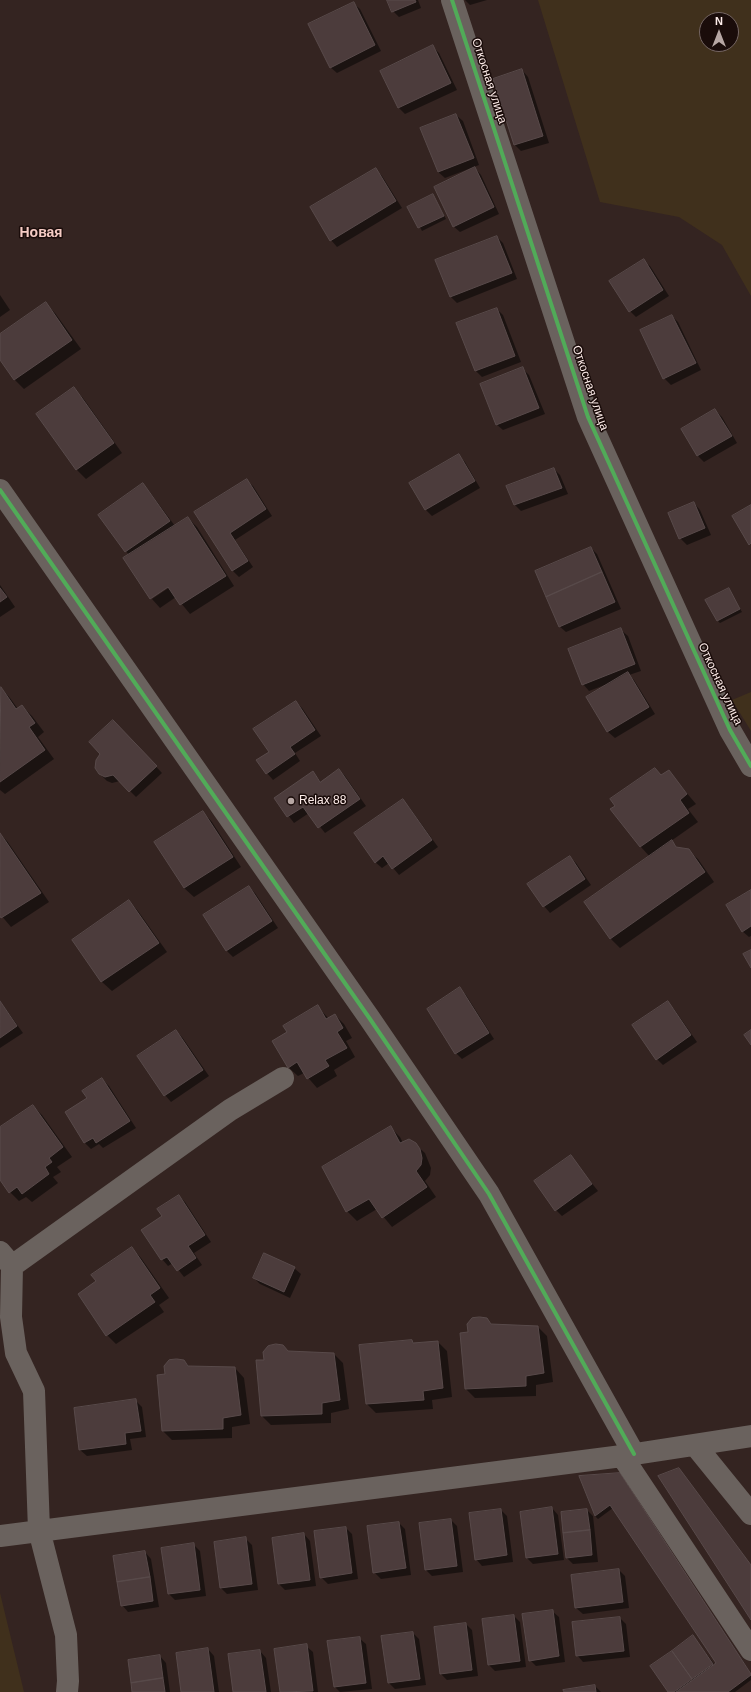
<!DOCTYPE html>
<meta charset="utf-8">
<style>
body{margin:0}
#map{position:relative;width:751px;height:1692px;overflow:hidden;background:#342421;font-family:Helvetica,sans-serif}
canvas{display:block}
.north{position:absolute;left:699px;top:12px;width:40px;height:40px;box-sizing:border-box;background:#1a0c0a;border:1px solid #756664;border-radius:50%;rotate:0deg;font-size:11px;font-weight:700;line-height:16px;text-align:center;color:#feedea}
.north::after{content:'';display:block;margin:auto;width:14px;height:18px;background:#b7a7a4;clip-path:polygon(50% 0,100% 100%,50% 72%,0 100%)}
</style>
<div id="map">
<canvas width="751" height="1692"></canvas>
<div class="north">N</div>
</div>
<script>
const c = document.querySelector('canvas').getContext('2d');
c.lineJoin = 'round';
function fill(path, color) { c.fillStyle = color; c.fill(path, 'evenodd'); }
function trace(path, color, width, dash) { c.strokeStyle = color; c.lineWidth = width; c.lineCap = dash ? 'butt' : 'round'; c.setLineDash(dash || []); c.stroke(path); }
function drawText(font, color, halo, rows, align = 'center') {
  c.font = font + ' Helvetica,sans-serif'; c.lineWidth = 3; c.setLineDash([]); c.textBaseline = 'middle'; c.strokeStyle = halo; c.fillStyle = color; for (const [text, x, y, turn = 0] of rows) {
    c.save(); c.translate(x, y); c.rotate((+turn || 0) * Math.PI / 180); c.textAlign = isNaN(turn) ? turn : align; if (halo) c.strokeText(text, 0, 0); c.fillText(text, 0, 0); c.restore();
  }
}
fill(new Path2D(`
 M538,0H751V296L722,245L679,217L600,202ZM707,20H731V44H707Z
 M751,692V731L732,700Z
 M0,1593L24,1692H0Z`), '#40301c');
fill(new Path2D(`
 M388,0H418L421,8L399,17L393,11Z
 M465,0H487L470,5Z
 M353,3L360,9L381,51L337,73L330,67Z
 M433,47L439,53L457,90L405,114L399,108L381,71Z
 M522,70L528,77L549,143L521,151L515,145L494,80Z
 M456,115L463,121L479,165L445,178L438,172Z
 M474,167L481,175L499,214L460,232L453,226Z
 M376,170L382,176L402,208L337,247L331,240Z
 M433,195L446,219L422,231L409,207Z
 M497,237L503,243L517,279L457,303L451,297L437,261Z
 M643,260L650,266L669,296L636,317L630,311Z
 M0,295L10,310L0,317Z
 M46,304L55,313L81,349L24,389L15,380L0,359V336Z
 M497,309L503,315L521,362L482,377L476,371Z
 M672,316L678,322L701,370L671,385L664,378L641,331Z
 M523,369L529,375L545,414L503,430L496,424Z
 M74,389L83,398L122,453L86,479L77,470L37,415Z
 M715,410L722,417L737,443L704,462L698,456L682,430Z
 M458,455L465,462L480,488L432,516L426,510L410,484Z
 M554,469L560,475L568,494L521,511L515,505L508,486Z
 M246,480L253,486L272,516L235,540L253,567L239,577L232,570L195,513Z
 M143,484L149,491L175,526L188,518L197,527L234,586L190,614L176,597L160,608L152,599L173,585L172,584L151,598L129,555L100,515Z
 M694,503L700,510L711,535L687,545L680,538Z
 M591,548L597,554L621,609L566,632L559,626Z
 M0,585L15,607L0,617Z
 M728,589L742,612L720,623L717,620Z
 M621,630L628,636L641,671L629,675L634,680L655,714L615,738L608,732L588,697L610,683L589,691L583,684Z
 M1,688L10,698L18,709L22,706L32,716L44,732L38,737L54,759L5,794L0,790Z
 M296,702L302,708L321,736L295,753L300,761L273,780L267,773L270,752Z
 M119,727L162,773L136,797L120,781L112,783L107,781L100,774Z
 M339,770L345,776L366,806L325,833L309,813L294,823L275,798L313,772L321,782Z
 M669,772L696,804L688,809L698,822L671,841L678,849L688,850L698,859L714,882L620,948L611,939L585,902L650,857L641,847L612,809Z
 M403,800L409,807L438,847L399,875L389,863L382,868L375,862Z
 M203,812L212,822L241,867L194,897L184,888Z
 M0,834L7,841L49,902L11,927L0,914Z
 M570,857L576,863L591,885L550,913L544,906Z
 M249,887L255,893L278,928L233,957L227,951L204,915Z
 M751,891V936L749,937L742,931Z
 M129,901L138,911L167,952L112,991L102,982L73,940Z
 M460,989L466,995L494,1039L462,1059L456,1053Z
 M0,1001L23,1033L0,1048Z
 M667,1002L674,1009L697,1042L663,1065L657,1059Z
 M318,1007L329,1019L335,1015L344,1024L352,1038L346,1041L355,1057L334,1070L337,1076L317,1088L304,1073L298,1076L288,1067L289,1033Z
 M176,1031L182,1037L209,1076L171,1102L165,1095Z
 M102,1079L109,1086L136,1128L103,1148L99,1144L91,1149L85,1143L66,1113L88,1099Z
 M33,1106L42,1115L72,1157L57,1167L61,1172L53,1177L58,1183L32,1202L26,1197L19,1201L10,1192L0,1179V1129Z
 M391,1128L400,1137L403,1143L415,1144L425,1153L431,1168L430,1175L425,1181L436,1197L392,1227L377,1209L357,1221L347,1211Z
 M571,1157L598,1191L562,1216L556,1210Z
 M179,1196L185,1202L211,1242L194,1253L202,1265L184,1277L173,1263L168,1266L162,1259L163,1216Z
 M132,1248L141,1258L169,1298L159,1305L164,1312L116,1344L107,1335L97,1282Z
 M294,1268L301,1274L290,1298L260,1284L254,1278Z
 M486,1319L493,1325L538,1327L547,1336L553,1382L536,1385V1396L475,1398L466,1389L461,1334L469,1333Z
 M412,1341L414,1343L438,1342L447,1351L452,1397L432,1400L433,1409L376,1413L367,1404Z
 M289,1352L334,1354L343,1363L349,1409L331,1413V1423L271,1425L262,1416L258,1361L265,1360Z
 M184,1361L190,1367L235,1368L244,1378L250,1424L232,1427V1438L172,1440L163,1431L166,1375Z
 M136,1401L142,1407L146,1437L130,1439L132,1450L87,1456L80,1450L75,1409Z
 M620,1474L751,1674V1680L735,1692H670L693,1636L715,1665L717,1663L613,1508L598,1519L595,1516L580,1477Z
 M552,1508L558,1515L564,1560L533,1564L527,1558Z
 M501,1510L507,1516L513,1562L482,1566L476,1559Z
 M587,1510L593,1516L598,1562L573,1564L567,1558Z
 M451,1520L457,1526L463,1572L432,1576L426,1570Z
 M399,1523L405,1529L411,1575L381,1579L374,1572Z
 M346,1528L352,1534L358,1579L328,1584L321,1577Z
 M304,1534L310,1541L316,1586L285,1590L279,1584Z
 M245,1538L252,1545L258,1590L227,1594L221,1588Z
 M193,1544L200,1551L206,1596L175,1600L169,1594Z
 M145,1552L151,1559L159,1607L128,1612L122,1605Z
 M619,1570L625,1576L629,1608L583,1614L576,1608Z
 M552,1611L559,1617L565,1662L536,1666L530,1660Z
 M514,1616L520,1622L526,1667L495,1671L489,1665L483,1620Z
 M620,1618L626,1624L630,1657L583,1662L577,1655Z
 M466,1624L472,1630L478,1676L447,1680L441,1674Z
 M413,1633L419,1639L426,1685L395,1689L389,1683Z
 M359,1638L366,1644L372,1689L340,1692L335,1687L329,1642Z
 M306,1646L313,1652L318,1692H281L275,1650Z
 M208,1649L214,1656L219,1692H182Z
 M260,1651L266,1658L271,1692H234Z
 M160,1656L166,1663L170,1692H133Z
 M595,1686L601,1692H565Z`), '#0007');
const building = new Path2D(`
 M387,0H415L416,2L392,12Z
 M354,2L375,45L330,68L308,24Z
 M433,45L451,83L398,108L380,71Z
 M522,69L543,136L514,145L493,79Z
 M456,114L474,158L438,172L420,128Z
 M475,167L494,207L453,227L434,187Z
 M376,168L396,201L330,241L310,207Z
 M433,194L444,216L418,228L407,207Z
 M497,236L512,273L450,297L435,260Z
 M644,259L663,290L629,312L609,281Z
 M46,302L72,340L14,380L0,360V334Z
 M497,308L515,356L475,371L456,323Z
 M672,315L696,363L663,379L640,330Z
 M523,367L539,408L496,425L480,384Z
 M74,387L114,443L76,470L36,414Z
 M715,409L732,436L697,456L681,429Z
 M459,454L475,481L425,510L409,483Z
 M554,468L562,488L514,505L506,486Z
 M247,479L266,509L230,533L248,561L232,571L194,512Z
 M143,483L170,521L125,552L98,515Z
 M694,502L705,528L679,539L668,513Z
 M751,505V543L749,545L732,516Z
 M188,517L226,576L180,605L168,587L150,599L123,558Z
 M591,547L602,572L546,597L535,571Z
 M602,572L615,602L559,627L546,597Z
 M0,588L7,597L0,602Z
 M729,588L740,609L717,621L705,600Z
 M621,628L635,664L582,685L568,649Z
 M628,672L649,707L607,732L586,697Z
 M1,687L16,709L22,705L35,723L29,727L45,750L0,782Z
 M296,701L315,730L290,747L295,754L266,774L256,760L269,752L253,729Z
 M113,720L157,766L129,792L113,775L105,777L99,774L95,768L96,760L100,754L89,742Z
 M655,768L661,775L669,770L687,794L680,800L689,813L640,847L610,809L615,806L610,799Z
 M339,769L360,799L318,828L303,807L287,817L274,798L313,771L320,782Z
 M403,799L432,840L392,869L383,856L375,863L354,833Z
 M203,811L233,857L184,888L154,842Z
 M0,833L41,893L1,918L0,916Z
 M672,840L676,847L689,849L705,872L610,939L584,902Z
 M570,856L585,879L543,907L527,884Z
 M249,886L272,921L226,951L203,915Z
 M751,890V926L742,932L726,905Z
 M129,900L159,943L101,982L72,940Z
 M751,950V968L743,954Z
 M460,987L489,1033L455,1054L427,1009Z
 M0,1001L17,1026L0,1038Z
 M668,1001L691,1035L656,1060L632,1025Z
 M318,1005L326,1019L335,1014L343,1028L337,1032L347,1048L325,1060L329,1066L307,1079L297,1062L288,1068L272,1041L287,1032L283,1026Z
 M176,1030L203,1070L164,1096L137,1056Z
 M751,1030V1045L744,1035Z
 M102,1078L130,1121L96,1143L93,1138L84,1143L65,1112L87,1098L82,1091Z
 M33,1105L63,1147L49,1158L52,1162L45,1167L49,1174L22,1194L17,1187L9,1193L0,1180V1127Z
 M391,1126L400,1143L409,1139L416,1143L420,1149L422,1158L421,1165L416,1171L427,1187L382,1218L369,1199L346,1212L322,1167Z
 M571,1155L592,1184L555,1211L534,1181Z
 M179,1195L205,1235L188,1246L196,1258L177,1271L167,1257L161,1260L141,1230L162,1216L157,1209Z
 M132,1247L160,1288L150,1295L155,1302L106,1336L78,1294L96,1281L91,1275Z
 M264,1253L295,1267L284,1292L253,1278Z
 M480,1317L487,1318L491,1324L538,1326L544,1373L526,1376V1386L465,1389L460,1333L468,1332L467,1324L472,1318Z
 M412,1340L413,1343L438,1341L443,1388L423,1391L424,1400L366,1404L359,1345Z
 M276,1344L283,1345L288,1351L334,1353L340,1400L322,1403V1414L261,1416L256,1360H264L263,1352L268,1346Z
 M177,1359L184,1360L188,1366L235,1367L241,1415L223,1418V1429L162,1431L157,1375L165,1374L164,1366L169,1360Z
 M136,1399L141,1431L125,1433L126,1444L79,1450L74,1408Z
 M679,1468L751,1565V1620L658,1476Z
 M620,1473L751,1674V1675L728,1692H676L716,1663L610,1505L595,1516L579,1476Z
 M552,1507L558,1554L526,1558L520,1512Z
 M501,1509L507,1555L475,1560L469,1513Z
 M587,1509L590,1530L563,1533L561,1512Z
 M451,1519L457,1566L425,1570L419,1523Z
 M399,1522L406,1568L373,1573L367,1526Z
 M346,1527L352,1573L320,1578L314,1531Z
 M590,1530L592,1555L566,1558L563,1533Z
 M304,1533L310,1580L278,1584L272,1538Z
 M246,1537L252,1584L220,1588L214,1542Z
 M194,1543L200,1590L168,1594L161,1548Z
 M145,1551L150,1577L117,1582L113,1556Z
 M619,1569L623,1602L575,1608L571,1575Z
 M150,1577L153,1601L121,1606L117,1582Z
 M553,1610L559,1656L529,1661L522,1614Z
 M514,1615L520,1661L488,1665L482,1619Z
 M620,1617L624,1651L576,1656L572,1622Z
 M466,1623L472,1670L440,1674L434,1627Z
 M413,1632L420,1679L388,1683L381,1636Z
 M693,1635L713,1664L692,1679L672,1651Z
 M360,1637L366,1683L334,1687L327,1641Z
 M307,1644L313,1691L280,1692L274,1649Z
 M208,1648L214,1692H181L176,1653Z
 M260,1650L266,1692H233L228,1654Z
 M672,1651L692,1679L674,1692H668L650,1666Z
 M160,1655L163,1678L131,1683L128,1660Z
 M163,1678L165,1692H132L131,1683Z
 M595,1685L596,1692H564L563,1690Z`);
fill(building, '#4c3c3c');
trace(building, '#584a4a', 1);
trace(new Path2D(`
 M452,0L588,417L730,730L751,766
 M0,490L370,1019L489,1194L634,1454
 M0,1252L12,1266L11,1317L16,1353L34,1391L39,1530L66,1635L68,1681L67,1692
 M12,1266L230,1110L283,1078
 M695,1445L751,1514
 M622,1456L751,1650
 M0,1536L622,1456L751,1436`), '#6a625e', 22);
trace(new Path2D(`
 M452,0L588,417L730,730L751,766
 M0,490L370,1019L489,1194L634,1454`), '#51ab58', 4);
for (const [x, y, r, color] of [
 [291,801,4,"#b7a7a4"]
]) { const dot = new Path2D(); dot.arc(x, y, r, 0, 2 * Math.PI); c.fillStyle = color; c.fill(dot); trace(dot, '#1a0c0a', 1.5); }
drawText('12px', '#feedea', '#1a0c0a', [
 ["Откосная улица",489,81,72],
 ["Откосная улица",590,388,71],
 ["Откосная улица",720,684,65]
]);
drawText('12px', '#feedea', '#1a0c0a', [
 ["Relax 88",299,801]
], 'left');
drawText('bold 14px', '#f5cbc4', '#1a0c0a', [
 ["Новая",41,233]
]);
</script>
